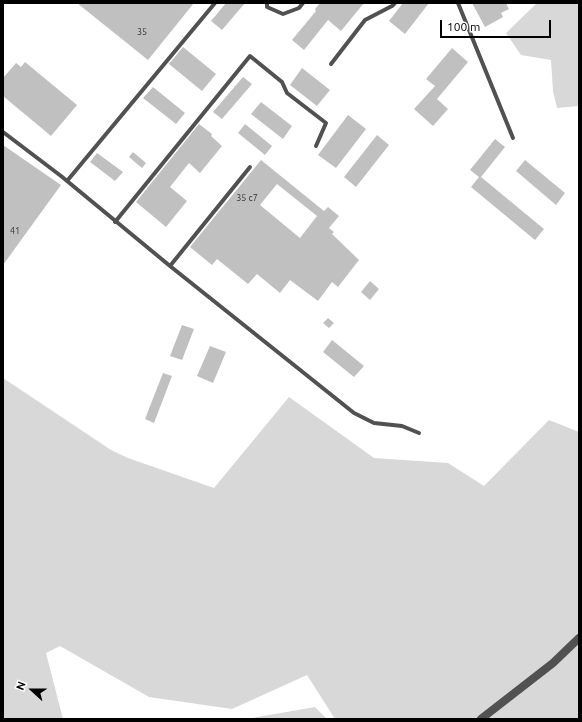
<!DOCTYPE html>
<style>
body{margin:0}
#map{position:relative;width:582px;height:722px;overflow:hidden;background:#fff;font-family:Ubuntu,sans-serif}
canvas{display:block}
.frame{position:absolute;inset:0;border:4px solid #000;pointer-events:none}
.north{position:absolute;left:12px;top:670px;width:40px;height:40px;-webkit-text-stroke:3px #fff;paint-order:stroke;rotate:291deg;font-size:11px;font-weight:700;line-height:16px;text-align:center;color:#000}
.north::after{content:'';display:block;margin:auto;width:14px;height:18px;background:#000;clip-path:polygon(50% 0,100% 100%,50% 72%,0 100%)}
.scale{position:absolute;left:440px;top:20px;width:111px;height:18px;box-sizing:border-box;border:2px solid #000;border-top:0;padding-left:5px;font-size:12px;line-height:14px;white-space:nowrap;color:#000;-webkit-text-stroke:3px #fff;paint-order:stroke}
</style>
<div id="map">
<canvas width="582" height="722"></canvas>
<div class="frame"></div>
<div class="north">N</div>
<div class="scale">100 m</div>
</div>
<script>
const c = document.querySelector('canvas').getContext('2d');
c.lineJoin = 'round';
function fill(path, color) { c.fillStyle = color; c.fill(path, 'evenodd'); }
function trace(path, color, width, dash) { c.strokeStyle = color; c.lineWidth = width; c.lineCap = dash ? 'butt' : 'round'; c.setLineDash(dash || []); c.stroke(path); }
function drawText(font, color, halo, rows, align = 'center') {
  c.font = font + ' Ubuntu,sans-serif'; c.lineWidth = 3; c.setLineDash([]); c.textBaseline = 'middle'; c.strokeStyle = halo; c.fillStyle = color; for (const [text, x, y, turn = 0] of rows) {
    c.save(); c.translate(x, y); c.rotate((+turn || 0) * Math.PI / 180); c.textAlign = isNaN(turn) ? turn : align; if (halo) c.strokeText(text, 0, 0); c.fillText(text, 0, 0); c.restore();
  }
}
fill(new Path2D(`
 M537,3H579V106L557,108L553,91L551,60L521,55L506,33Z
 M3,378L111,450L128,458L214,488L289,397L374,458L448,463L484,486L549,420L579,432V719C569,719 558,717 549,719H335L307,675L232,709L149,697L60,646L46,653L63,719H3Z
 M315,707L327,719H246Z`), '#d8d8d8');
fill(new Path2D(`
 M77,3H194L148,60Z
 M226,3H245L222,30L211,21Z
 M320,3H364L341,31L328,20L304,50L292,40L316,11L315,9Z
 M403,3H429L405,34L389,21Z
 M472,3H506L509,9L501,13L503,17L485,27Z
 M183,47L216,74L202,91L169,64Z
 M452,48L468,62L437,99L448,109L433,126L414,109L435,86L426,79Z
 M25,62L77,105L51,136L3,96V78L16,63L21,67Z
 M302,68L330,90L317,106L290,85Z
 M243,77L252,84L222,119L213,112Z
 M153,87L185,113L176,124L143,98Z
 M261,102L292,126L283,139L251,114Z
 M348,115L366,129L336,168L318,155Z
 M199,124L212,134L211,136L222,146L200,173L189,163L170,187L187,201L166,227L136,202Z
 M245,124L272,146L265,155L238,133Z
 M377,135L389,145L356,187L344,177Z
 M495,139L505,147L481,177L544,229L535,240L471,187L479,177L470,170Z
 M3,145L61,185L3,265Z
 M133,152L146,163L142,168L129,157Z
 M97,153L123,172L115,181L90,162Z
 M261,160L324,211L328,207L339,216L329,228L334,232L332,234L359,260L338,287L332,282L318,301L290,280L280,293L257,274L248,284L217,259L212,265L190,247ZM277,184L317,216L300,238L260,205Z
 M525,160L565,193L556,205L516,171Z
 M370,281L379,289L370,300L361,292Z
 M328,318L334,323L329,328L323,323Z
 M182,325L194,329L182,360L170,356Z
 M332,340L364,366L354,377L323,352Z
 M210,346L226,352L213,383L197,376Z
 M163,373L172,376L154,423L145,419Z`), '#c0c0c0');
trace(new Path2D(`
 M267,3V7L283,14L299,8L303,3
 M458,3L513,138
 M331,64L365,20L392,6L395,3
 M3,132L61,176L170,266L354,413L374,423L402,426L419,433
 M67,181L215,3
 M115,222L250,56L282,82L287,93L326,123L316,146
 M170,266L250,167`), '#515151', 4);
trace(new Path2D(`
 M481,719L553,663L579,638`), '#515151', 8);
drawText('9px', '#303030', null, [
 ["35",142,32],
 ["35 c7",247,198],
 ["41",15,231]
]);
</script>
